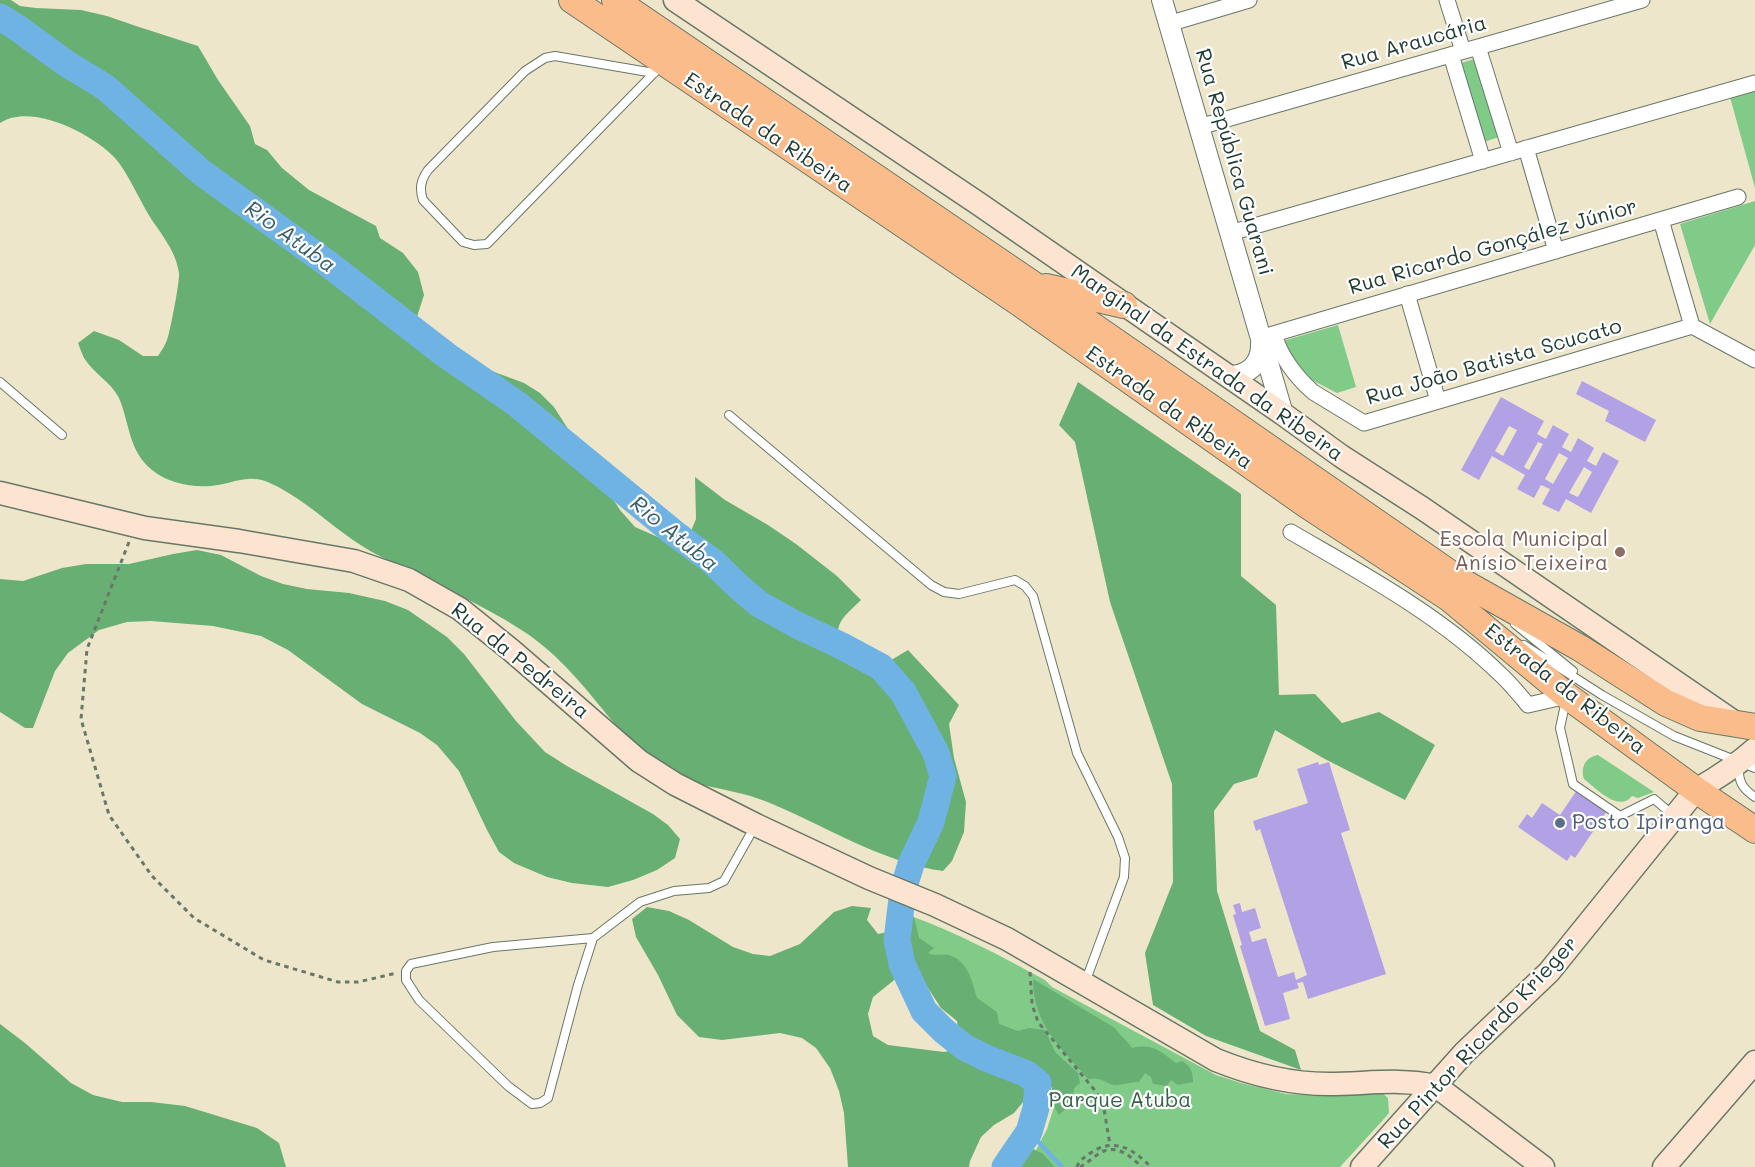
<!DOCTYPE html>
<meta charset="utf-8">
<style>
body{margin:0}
canvas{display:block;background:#eee6ca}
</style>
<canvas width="1755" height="1167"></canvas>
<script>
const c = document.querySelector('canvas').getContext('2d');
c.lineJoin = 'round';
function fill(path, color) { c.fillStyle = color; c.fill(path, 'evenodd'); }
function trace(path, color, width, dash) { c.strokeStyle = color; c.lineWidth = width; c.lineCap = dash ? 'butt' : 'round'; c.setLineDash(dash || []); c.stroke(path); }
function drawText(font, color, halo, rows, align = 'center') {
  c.font = font + ' Mali,sans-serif'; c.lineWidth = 4.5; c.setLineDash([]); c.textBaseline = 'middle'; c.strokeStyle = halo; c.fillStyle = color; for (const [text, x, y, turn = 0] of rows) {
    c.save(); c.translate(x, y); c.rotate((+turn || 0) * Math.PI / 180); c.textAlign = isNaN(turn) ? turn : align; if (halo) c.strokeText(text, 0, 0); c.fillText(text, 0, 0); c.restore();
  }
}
fill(new Path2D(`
 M1478,58L1502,136L1481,143L1457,64Z
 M1755,90V188L1730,97Z
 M1755,201V245L1710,324L1680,224Z
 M1338,325L1356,387L1337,393L1306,377L1283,341Z
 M1598,755L1654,792L1638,798L1632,796C1618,813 1596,788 1584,779C1580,767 1586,757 1598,755Z
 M908,915C957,932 1000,956 1045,980L1052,987L1216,1075L1241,1083L1286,1094L1311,1095H1353L1373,1091L1381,1092L1388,1098L1389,1113L1383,1120L1340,1167H1013L1017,1157L1029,1148L1036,1150L1047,1129L1054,1107L1049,1098L1052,1087L1043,1076L959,1032L957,1020L941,1008L929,988L903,919Z`), '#80cb88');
fill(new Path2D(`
 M0,0H11L20,6L36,8L81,10L107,16L136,26L198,46L218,80L250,126L255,144L267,150L282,168L309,190L376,226L380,238L403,253L418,272L424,295L414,326L420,348L439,362L489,370L524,383L540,393L554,407L620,510L635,527L669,542L688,538L696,519L695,477L725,500L768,525L796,544L837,576L861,600C836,624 835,623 841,658L850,666L878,668L908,650L959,705L949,724L954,758L966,802L964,832L952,861L943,871C883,863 822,824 765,801C727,786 682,788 650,761C636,750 625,735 613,722C586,689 560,655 523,631C476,600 422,579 372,552C345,537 323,516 298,499C289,493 276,485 265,481C249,475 234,482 218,485C197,489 169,484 152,470C128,450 130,424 119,398C111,382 93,373 84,358C82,354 80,348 78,343L94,331L119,340L143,356H158C161,351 165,346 167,340C170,333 180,280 179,273C176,251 161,234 150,217C139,199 128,173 115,158C93,134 31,102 0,123Z
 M1078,382L1241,494V576L1276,605L1279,695L1315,694L1342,723L1379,712L1435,745L1405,800L1323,758L1275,730L1257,777L1234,784L1214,811L1217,891L1260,1031L1295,1050L1301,1070L1206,1036L1153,1005L1145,953L1173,882L1172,784L1110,602L1075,442L1059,425Z
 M197,550L221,555L261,576L283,584L307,589L349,593L385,601L408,610L447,637L464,654L516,721L545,752L567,766L653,814L668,825L680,839L675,858L657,870L633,880L608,887L572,883L547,877L514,863L499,852L487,830L459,771L437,745L420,733L362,704L288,650L261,636L213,626L151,621L127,622L99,630L68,653L55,671L33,728H25L0,712V579L23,581L62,568L86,564H129L173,554Z
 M852,906L871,908L867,920L878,934L902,929L903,919L908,915L914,917L919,938L934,948L928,953C935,957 940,953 948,955C968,960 972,981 977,998L997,1012L999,1024L1018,1031L1029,1028L1045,1030L1055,1052L1078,1073L1080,1083L1074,1088C1073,1101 1068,1107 1059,1115L1049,1098L1052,1088L1048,1083L1046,1091L1028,1096L1014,1113L994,1125L981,1137L970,1161L969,1167H848L844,1113L839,1091L830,1068L816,1048L802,1038L780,1033L722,1040L699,1037L677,1015L658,975L636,937L632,919L647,907L669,911L689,920L733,947L753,954L770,956L800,944L834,912ZM913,965L941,1008L957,1021L959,1032L967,1041L958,1049L944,1052L888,1045L873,1036L868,1014L873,997Z
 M1033,979L1115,1028C1120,1036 1127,1040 1132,1048C1153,1043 1160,1051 1176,1063L1182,1061C1191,1066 1193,1072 1193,1082L1178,1085L1171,1080L1167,1086L1153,1084L1151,1077L1145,1073L1139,1082C1131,1082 1125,1084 1118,1085C1106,1086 1104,1076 1088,1079C1061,1047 1033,1025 1033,979Z
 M0,1024L25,1043L71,1083L93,1095L122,1102H151L185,1106L257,1128L279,1143L286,1167H0Z
 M1029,1148L1042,1153L1055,1167H1013L1017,1157Z`), '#68af74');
trace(new Path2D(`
 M1029,1132L1062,1167`), '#6fb3e5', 4.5);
trace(new Path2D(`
 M0,17L19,29L67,64L105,87L201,172L327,263L446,355L517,404L674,533L712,561L739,587L759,604L797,625L842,646L881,667L903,692L936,753L943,776L931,822L911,864L903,890L897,940L902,964L924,1011L944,1031L964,1047L986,1058L1027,1074L1038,1083L1036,1108L1029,1132L1005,1167`), '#6fb3e5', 27);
fill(new Path2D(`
 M1582,381L1656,420L1645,442L1605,421L1609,411L1576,394Z
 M1501,397L1544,421L1537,434L1546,439L1553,425L1569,434L1562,447L1571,452L1578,438L1594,448L1587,461L1596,466L1603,452L1619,461L1591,513L1566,499L1559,512L1542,504L1550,489L1541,485L1534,498L1517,489L1525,475L1492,456L1479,480L1461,470ZM1509,426L1517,430L1503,456L1495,451ZM1538,442L1543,444L1529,470L1524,467ZM1559,453L1568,458L1553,484L1545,479ZM1584,467L1592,472L1578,497L1569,493Z
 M1318,762L1319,765L1329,762L1350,830L1341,833L1386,974L1308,999L1303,982L1297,983L1299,988L1283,993L1290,1019L1265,1026L1240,946L1242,945L1233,915L1236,914L1233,905L1240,903L1242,912L1255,908L1261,928L1249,932L1252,942L1266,938L1278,977L1294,972L1296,980L1307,975L1260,829L1256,831L1253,821L1308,803L1297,769Z
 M1577,790L1607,811L1575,858L1571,855L1567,861L1518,827L1527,814L1532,818L1542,803L1560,815Z`), '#b3a1e6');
const service = new Path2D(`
 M654,73L555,56L545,58L525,71L428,170C421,180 419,188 423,200L463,242L474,245L487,244L654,73L661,66
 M0,382L62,435
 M729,415L931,585L944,592L959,594L1015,580L1025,586L1033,596L1077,753L1118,837L1125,858L1124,877L1086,980
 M1515,624L1573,671
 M1524,645L1602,695L1674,736L1755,768
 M1566,700L1560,728L1573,784L1620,816L1654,799L1674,816
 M1739,767C1738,782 1743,789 1755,797
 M593,938L578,985L548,1098L540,1103L532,1104L508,1086L419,1000L406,980V971L411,964L493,947L593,938L640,902L674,891L709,888L724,881L755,826`);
const minor = new Path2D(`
 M1447,0L1463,51
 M1168,24L1249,0
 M1478,47L1511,153
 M1451,55L1483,161
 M1199,127L1642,0
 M1526,148L1556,251
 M1661,220L1692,326
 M1230,233L1755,83
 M1407,294L1438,401
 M1692,326L1755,360
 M1274,334C1280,356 1296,377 1313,392L1364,423L1692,326
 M1260,338L1738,197
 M1291,532C1363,574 1440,615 1500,674C1510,683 1519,694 1528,705L1567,696`);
const tertiary = new Path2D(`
 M1162,0L1283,414
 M1228,376C1247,376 1262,365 1261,343`);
const secondary = new Path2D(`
 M675,0L979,204L1283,414L1341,456L1422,508L1737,724
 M0,493L145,528L239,541L354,561L409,580L460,609L511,650L639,761L675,784L756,825L869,878L935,905L1007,939L1216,1060C1253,1075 1289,1084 1329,1084C1365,1084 1400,1078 1436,1086L1543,1167
 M1362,1167L1464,1053L1549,972L1696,790C1717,778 1737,765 1755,749
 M1664,1167L1755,1062`);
const primary = new Path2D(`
 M572,0L1018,302L1307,505L1449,598L1567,696L1696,790L1755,830
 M615,0L1031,283L1461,581L1580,648L1666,703L1700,718L1755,727
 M1046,287L1124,305`);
trace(service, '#677868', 10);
trace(minor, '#677868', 17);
trace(tertiary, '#677868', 22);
trace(secondary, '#677868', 25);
trace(primary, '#677868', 28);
trace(new Path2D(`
 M129,542L87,649L81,719L109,815L152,876L194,918L264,960L338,982H358L397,973
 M1030,972L1032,1004L1038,1022L1097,1093L1104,1109L1110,1145
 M1077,1167C1079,1160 1084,1158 1089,1154C1114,1136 1133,1149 1151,1167
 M1080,1167C1088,1163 1096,1154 1104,1151C1119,1145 1132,1158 1142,1167`), '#677868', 3, [4.5, 4.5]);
trace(service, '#fff', 8);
trace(minor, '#fff', 15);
trace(tertiary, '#fff', 20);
trace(secondary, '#fde4d0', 22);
trace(primary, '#f9bc8a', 26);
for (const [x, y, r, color] of [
 [1620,552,6,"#8d6e63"],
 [1560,823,6,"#5c6f8a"]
]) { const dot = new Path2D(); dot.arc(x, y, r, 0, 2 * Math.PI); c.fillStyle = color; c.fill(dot); trace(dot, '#fff', 2); }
drawText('21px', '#1f3d34', '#fff', [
 ["Rua Araucária",1414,43,-16],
 ["Estrada da Ribeira",768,133,34],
 ["Rua República Guarani",1234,162,74],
 ["Rua Ricardo Gonçález Júnior",1493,247,-16],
 ["Rua João Batista Scucato",1494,362,-16],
 ["Marginal da Estrada da Ribeira",1207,363,35],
 ["Estrada da Ribeira",1169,408,35],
 ["Rua da Pedreira",520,661,39],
 ["Estrada da Ribeira",1565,689,38],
 ["Rua Pintor Ricardo Krieger",1478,1043,-47]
]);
drawText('21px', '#785e54', '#fff', [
 ["Escola Municipal",1608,540],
 ["Anísio Teixeira",1608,564]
], 'right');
drawText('21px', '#4e5e75', '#fff', [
 ["Posto Ipiranga",1572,823]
], 'left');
drawText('21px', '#376049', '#fff', [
 ["Parque Atuba",1120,1101]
]);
drawText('italic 22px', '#376069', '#fff', [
 ["Rio Atuba",290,237,36],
 ["Rio Atuba",674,534,39]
]);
</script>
